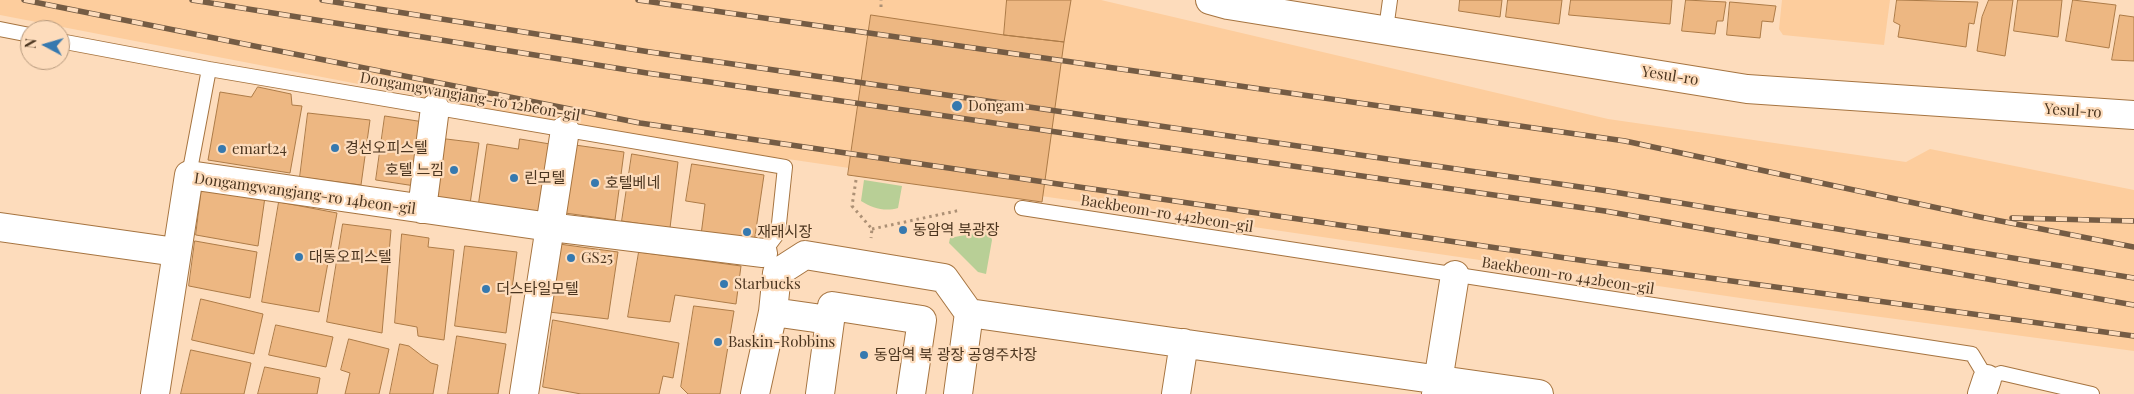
<!DOCTYPE html>
<meta charset="utf-8">
<style>
body{margin:0}
#map{position:relative;width:2134px;height:394px;overflow:hidden;background:#fddcbc;font-family:"Playfair Display",serif}
canvas{display:block}
.north{position:absolute;left:20px;top:20px;width:50px;height:50px;box-sizing:border-box;background:#fddcbc;border:1px solid #b6997d;border-radius:50%;rotate:276deg;font-size:14px;font-weight:700;line-height:20px;text-align:center;color:#4b351f}
.north::after{content:'';display:block;margin:auto;width:18px;height:22px;background:#3679af;clip-path:polygon(50% 0,100% 100%,50% 72%,0 100%)}
</style>
<div id="map">
<canvas width="2134" height="394"></canvas>
<div class="north">N</div>
</div>
<script>
const c = document.querySelector('canvas').getContext('2d');
c.lineJoin = 'round';
function fill(path, color) { c.fillStyle = color; c.fill(path, 'evenodd'); }
function trace(path, color, width, dash) { c.strokeStyle = color; c.lineWidth = width; c.lineCap = dash ? 'butt' : 'round'; c.setLineDash(dash || []); c.stroke(path); }
function drawText(font, color, halo, rows, align = 'center') {
  c.font = font + ' "Playfair Display","Noto Sans KR",serif'; c.lineWidth = 4.5; c.setLineDash([]); c.textBaseline = 'middle'; c.strokeStyle = halo; c.fillStyle = color; for (const [text, x, y, turn = 0] of rows) {
    c.save(); c.translate(x, y); c.rotate((+turn || 0) * Math.PI / 180); c.textAlign = isNaN(turn) ? turn : align; if (halo) c.strokeText(text, 0, 0); c.fillText(text, 0, 0); c.restore();
  }
}
fill(new Path2D(`
 M0,0H1101L1608,119L1906,162L1930,149L2134,190V351L1754,300L623,135L0,15Z
 M1782,0H1890L1884,45L1783,35L1779,29Z`), '#fdcd9d');
fill(new Path2D(`
 M864,180L902,186L898,208C885,212 872,208 861,201Z
 M984,231H989L992,240L986,274L978,272L949,243L950,238Z`), '#b8cf96');
const building = new Path2D(`
 M1007,0H1071L1064,42L1004,35Z
 M1460,0H1502L1500,17L1459,11Z
 M1508,0H1562L1559,24L1506,17Z
 M1571,0H1672L1670,24L1569,15Z
 M1686,0L1726,2L1723,21H1717L1715,34L1682,31Z
 M1897,0L1978,2L1974,24L1969,23L1966,47L1898,37L1900,25L1894,22Z
 M1989,0H2013L2005,56L1977,51L1982,17Z
 M2018,0H2062L2058,37L2014,31Z
 M2073,0L2116,5L2109,48L2066,41Z
 M1730,2L1776,6L1773,22L1762,21L1760,38L1727,35Z
 M871,15L1004,35L1064,42L1042,202L848,175Z
 M2120,15L2134,17V61L2112,60Z
 M258,87L291,94L292,105L302,106L290,173L208,160L220,92L251,97Z
 M308,113L370,120L361,185L300,177Z
 M385,116L424,122L415,186L376,180Z
 M438,138L479,143L470,204L430,198Z
 M520,139L550,144L540,215L478,207L487,144L518,149Z
 M575,145L624,152L615,220L565,213Z
 M632,154L678,162L670,228L622,221Z
 M692,164L764,175L754,243L701,235L705,204L686,201Z
 M202,187L265,197L258,246L196,235Z
 M279,202L337,213L319,312L262,302Z
 M343,224L391,230L382,333L327,322Z
 M402,234L429,238L428,247L454,250L444,340L418,336L417,327L395,323Z
 M195,241L257,252L250,298L189,286Z
 M559,244L618,252L608,319L549,312Z
 M465,246L517,252L506,333L455,326Z
 M639,252L741,266L736,304L675,295L670,322L628,317Z
 M201,299L263,314L254,354L192,340Z
 M694,306L734,311L720,394H688L681,387Z
 M553,320L679,343L673,378L663,376L659,394H581L543,387Z
 M276,325L333,337L326,367L269,355Z
 M457,336L506,344L498,394H448Z
 M349,339L389,349L379,394H345L350,373L341,370Z
 M400,344L409,346L431,363L438,365L433,394H390Z
 M191,350L251,363L244,394H181Z
 M265,367L320,378L317,394H258Z`);
fill(building, '#edb782');
trace(building, '#ad7b47', 1);
const lane = new Path2D(`
 M0,29L30,35
 M1386,29L1390,0
 M60,41L209,69L785,167L778,233L763,253L765,257
 M189,175L209,69
 M1022,208L1972,354L1987,379L2001,373L2092,394`);
const street = new Path2D(`
 M422,209L435,108
 M0,227L176,252
 M773,312L829,320
 M969,313L1539,394
 M155,394L189,175L550,227L763,253
 M524,394L565,130
 M755,394L773,312L777,273L805,255L944,278L969,313L958,394
 M820,394L832,306L922,320L911,394
 M1176,394L1184,343
 M1436,394L1455,275
 M1982,394L1987,379`);
const secondary = new Path2D(`
 M1210,0L1228,5L1747,89L2134,115`);
trace(lane, '#a67440', 16);
trace(street, '#a67440', 30);
trace(secondary, '#a67440', 30);
trace(new Path2D(`
 M881,7V0
 M856,180L852,206L872,229L871,238
 M872,229L961,210`), '#ac9075', 3, [2.5, 4]);
trace(lane, '#fff', 14);
trace(street, '#fff', 28);
trace(secondary, '#fff', 28);
const rail = new Path2D(`
 M24,0L640,123L1600,263L2134,336
 M192,0L647,73L1605,211L2134,305
 M322,0L650,52L1608,191L2134,278
 M638,0L1625,141L1980,217L2134,247
 M2012,218L2134,221`);
trace(rail, '#755c44', 5.5);
trace(rail, '#fddcbc', 4, [11]);
for (const [x, y, r, color] of [
 [957,106,6,"#3679af"],
 [335,148,5,"#3679af"],
 [222,149,5,"#3679af"],
 [454,170,5,"#3679af"],
 [514,178,5,"#3679af"],
 [595,183,5,"#3679af"],
 [903,230,5,"#3679af"],
 [747,232,5,"#3679af"],
 [299,257,5,"#3679af"],
 [571,258,5,"#3679af"],
 [724,284,5,"#3679af"],
 [486,289,5,"#3679af"],
 [718,342,5,"#3679af"],
 [864,355,5,"#3679af"]
]) { const dot = new Path2D(); dot.arc(x, y, r, 0, 2 * Math.PI); c.fillStyle = color; c.fill(dot); trace(dot, '#fddcbc', 2); }
drawText('15px', '#4b351f', '#fddcbc', [
 ["Yesul-ro",1670,76,9],
 ["Dongamgwangjang-ro 12beon-gil",470,97,10],
 ["Yesul-ro",2073,111,4],
 ["Dongamgwangjang-ro 14beon-gil",305,194,8],
 ["Baekbeom-ro 442beon-gil",1167,214,9],
 ["Baekbeom-ro 442beon-gil",1568,276,9]
]);
drawText('15px', '#4b351f', '#fddcbc', [
 ["Dongam",968,106],
 ["경선오피스텔",345,148],
 ["emart24",232,149],
 ["호텔 느낌",444,170,"right"],
 ["린모텔",524,178],
 ["호텔베네",605,183],
 ["동암역 북광장",913,230],
 ["재래시장",757,232],
 ["대동오피스텔",309,257],
 ["GS25",581,258],
 ["Starbucks",734,284],
 ["더스타일모텔",496,289],
 ["Baskin-Robbins",728,342],
 ["동암역 북 광장 공영주차장",874,355]
], 'left');
</script>
